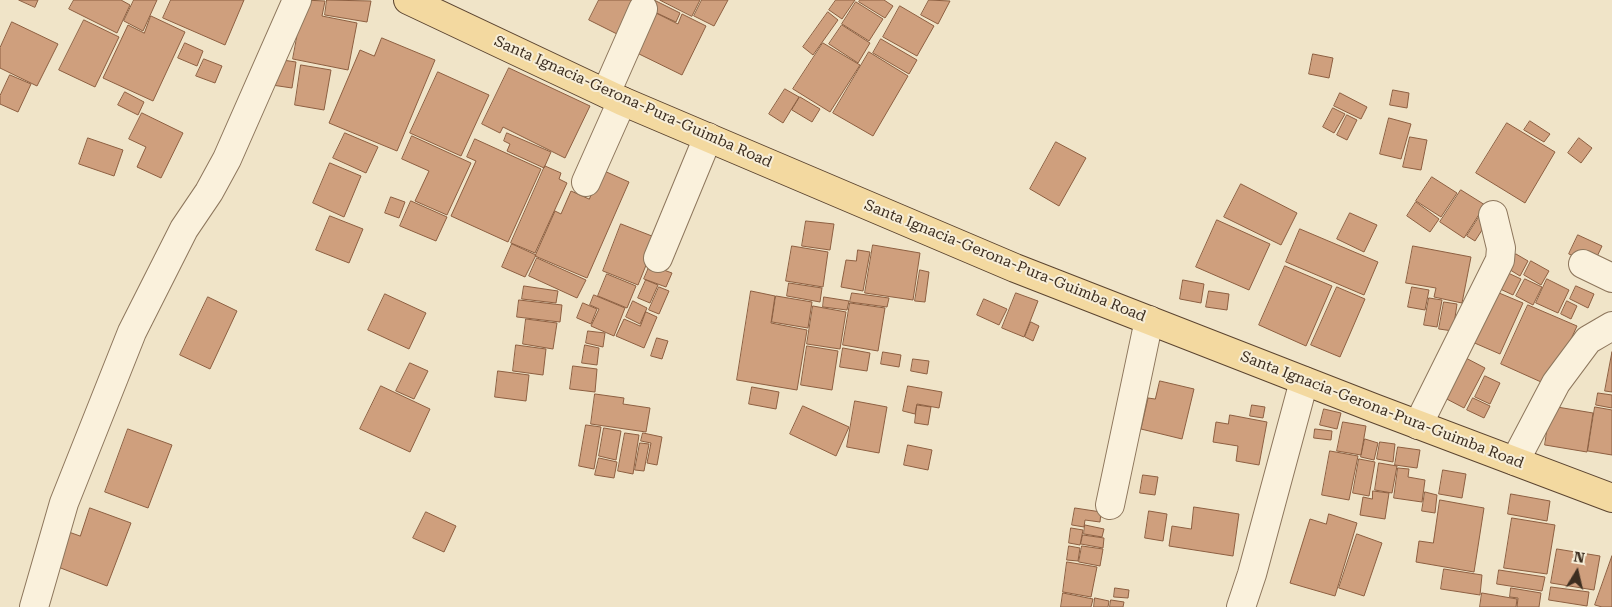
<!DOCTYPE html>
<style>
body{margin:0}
#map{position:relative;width:1612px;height:607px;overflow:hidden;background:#f0e4c8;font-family:"Roboto Serif",serif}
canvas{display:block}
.north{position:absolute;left:1552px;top:547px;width:50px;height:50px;-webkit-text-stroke:4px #f7eed8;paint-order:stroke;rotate:9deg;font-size:14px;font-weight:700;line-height:20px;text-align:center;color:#3d2e20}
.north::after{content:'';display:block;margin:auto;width:18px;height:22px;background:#3d2e20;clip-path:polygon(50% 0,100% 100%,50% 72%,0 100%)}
</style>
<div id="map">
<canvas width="1612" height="607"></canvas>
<div class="north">N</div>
</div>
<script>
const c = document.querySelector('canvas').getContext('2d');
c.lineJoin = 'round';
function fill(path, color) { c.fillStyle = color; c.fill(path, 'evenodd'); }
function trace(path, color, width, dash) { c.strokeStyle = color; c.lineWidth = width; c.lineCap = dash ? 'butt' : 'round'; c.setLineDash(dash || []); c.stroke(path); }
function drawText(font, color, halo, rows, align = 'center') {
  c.font = font + ' "Roboto Serif",serif'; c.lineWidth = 4; c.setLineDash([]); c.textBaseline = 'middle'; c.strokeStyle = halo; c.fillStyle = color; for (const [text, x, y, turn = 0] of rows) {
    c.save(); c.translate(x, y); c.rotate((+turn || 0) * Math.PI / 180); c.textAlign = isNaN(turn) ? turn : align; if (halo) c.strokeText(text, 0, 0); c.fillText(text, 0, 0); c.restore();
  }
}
const building = new Path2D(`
 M19,0H38L35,7Z
 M74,0H121L130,5L117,33L69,9Z
 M134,0H157L143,31L124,21Z
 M171,0H244L225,45L163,18Z
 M304,0L325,1L322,16L357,23L348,70L293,59Z
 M327,0L371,1L367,22L325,15Z
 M599,0H644L625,38L589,20Z
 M650,0H654L680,13L676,22L646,8Z
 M660,0H700L692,16Z
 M702,0H728L714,26L694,16Z
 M836,0H855L842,19L829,10Z
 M860,0H884L893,6L885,18L859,2Z
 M929,0L950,1L938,24L921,15Z
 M856,2L883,19L869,41L842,24Z
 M900,6L934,26L917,56L883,37Z
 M654,12L678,24L682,14L706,26L682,75L635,52Z
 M828,12L838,20L813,55L803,47Z
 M151,16L185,32L153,101L103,78L128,25L144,33Z
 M84,20L119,37L95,87L59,70Z
 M12,22L58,44L37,86L0,68V48Z
 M842,25L870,43L858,63L829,44Z
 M382,38L435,60L397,151L329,123L360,50L374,56Z
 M881,39L917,60L909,74L873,53Z
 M185,43L203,51L197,66L178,58Z
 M823,43L860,65L830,112L793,89Z
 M869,52L908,76L873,136L833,113Z
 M1313,54L1333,58L1329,78L1309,74Z
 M204,59L222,66L215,83L196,76Z
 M276,59L296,62L292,88L272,85Z
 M301,65L331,70L324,110L295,105Z
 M509,68L590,106L565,158L503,127L500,133L482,124Z
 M438,72L489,95L461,156L410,133Z
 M10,75L31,84L18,112L0,104V96Z
 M785,89L799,97L783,123L769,114Z
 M1393,90L1409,93L1407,108L1390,105Z
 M125,92L144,102L138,115L118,105Z
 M1340,93L1367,107L1361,119L1334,106Z
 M800,97L820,109L812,122L792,110Z
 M1333,108L1345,114L1334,133L1323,127Z
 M142,113L183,133L161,178L137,167L146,147L129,139Z
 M1347,115L1357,120L1347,140L1337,135Z
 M1389,118L1411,124L1401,159L1380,154Z
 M1530,121L1550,134L1544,142L1524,130Z
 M1507,123L1555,152L1525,203L1476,173Z
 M345,133L378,147L366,173L333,158Z
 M507,133L551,152L544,168L507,151L510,144L504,141Z
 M412,136L471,163L447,215L415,201L429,171L402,159Z
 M1410,137L1427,140L1421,170L1403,167Z
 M88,138L123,150L114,176L79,164Z
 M1579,138L1592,148L1581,163L1568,153Z
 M475,139L541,169L508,242L451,216L476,161L467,157Z
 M1056,142L1086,158L1059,206L1030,189Z
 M330,163L361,176L344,217L313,203Z
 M545,166L561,173L559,179L567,183L535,253L511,243Z
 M602,170L629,182L587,278L535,256L555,211L561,214L571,191L589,199Z
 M1432,177L1457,193L1441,217L1416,201Z
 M1241,184L1297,213L1281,245L1224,217Z
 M1461,190L1485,205L1464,238L1440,222Z
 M391,197L405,202L399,218L385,213Z
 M411,201L447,217L436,241L400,226Z
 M1416,202L1439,219L1430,232L1407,216Z
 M1483,211L1491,216L1475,241L1467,236Z
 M1350,213L1377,225L1364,252L1337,239Z
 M330,216L363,229L349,263L316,250Z
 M1217,220L1270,244L1249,290L1196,267Z
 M806,221L834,224L830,250L802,246Z
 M621,224L657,238L638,285L603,271Z
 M1300,229L1378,262L1364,295L1286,262Z
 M1578,235L1602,246L1593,265L1569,254Z
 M512,244L536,255L525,277L502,267Z
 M873,245L920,253L913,300L865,293Z
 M792,246L828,252L823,287L786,281Z
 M1413,246L1471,257L1462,303L1434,297L1436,288L1406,283Z
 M858,250L870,252L863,291L841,287L846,260L856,261Z
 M1516,254L1528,261L1520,276L1507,268Z
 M537,258L586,280L577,298L529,276Z
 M1531,261L1549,271L1541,285L1524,275Z
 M650,265L672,273L666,287L644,279Z
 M1285,266L1332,286L1306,346L1259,325Z
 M920,270L929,272L925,302L915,301Z
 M1506,272L1521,279L1513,295L1498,288Z
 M607,274L636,286L627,308L598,296Z
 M1525,279L1542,287L1533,305L1516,296Z
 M1547,279L1569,290L1558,313L1536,303Z
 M646,280L658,285L650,303L638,298Z
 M1183,280L1204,284L1201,303L1180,299Z
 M789,283L822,288L820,302L787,296Z
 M524,286L558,291L556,303L522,299Z
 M1576,286L1594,294L1588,308L1570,299Z
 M659,287L669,291L659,314L649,310Z
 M1337,287L1365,299L1340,357L1311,345Z
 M1412,287L1429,290L1425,310L1408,307Z
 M1492,290L1523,303L1500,354L1470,341Z
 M751,291L775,296L771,323L807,330L797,390L737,380Z
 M1209,291L1229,294L1227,310L1206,307Z
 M852,293L889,298L887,307L850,302Z
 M1016,293L1038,301L1024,337L1002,328Z
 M385,294L426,313L409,349L368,330Z
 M594,295L625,308L614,336L591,326L599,309L590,305Z
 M776,296L812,302L808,328L772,322Z
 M208,297L237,311L210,369L180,355Z
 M824,297L849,301L847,310L823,307Z
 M1429,298L1442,300L1437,327L1424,325Z
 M984,299L1007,309L999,325L977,315Z
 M519,300L562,305L560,322L517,317Z
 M633,301L647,308L640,324L626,317Z
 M1567,301L1577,306L1571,319L1561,314Z
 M1444,302L1457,304L1453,331L1439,329Z
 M583,303L597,309L591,324L577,318Z
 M850,303L885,308L878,351L843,345Z
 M1528,305L1577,326L1550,386L1501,364Z
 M813,306L846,312L840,349L807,344Z
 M646,312L657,317L644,348L616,336L624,319L640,326Z
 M526,319L557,323L553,349L523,344Z
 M1031,322L1039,326L1033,341L1025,337Z
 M588,331L605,333L603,347L586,343Z
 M657,338L668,341L662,359L651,356Z
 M516,345L546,349L543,375L513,371Z
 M585,345L599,348L597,365L582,363Z
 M807,346L838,351L832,390L801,385Z
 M843,348L870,353L867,371L840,367Z
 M883,352L901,355L899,367L881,364Z
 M1612,352V392L1605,391Z
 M1462,356L1485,368L1464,408L1441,396Z
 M913,359L929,361L927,374L911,371Z
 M410,363L428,371L414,399L396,391Z
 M573,366L597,369L595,392L570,389Z
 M498,371L529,375L526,401L495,397Z
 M1485,376L1500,383L1490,404L1475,397Z
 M1160,381L1194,389L1182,439L1141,429L1148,398L1155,399Z
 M381,386L430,409L410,452L360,429Z
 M908,386L942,392L939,408L917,404L915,414L903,411Z
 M752,387L779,392L776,409L749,404Z
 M1598,393L1612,395V408L1596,405Z
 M595,394L624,398L623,404L650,408L646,432L591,424Z
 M1473,398L1490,406L1484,418L1467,410Z
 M855,401L887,407L879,453L847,447Z
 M917,405L931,407L928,425L915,423Z
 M1252,405L1265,407L1263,418L1250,416Z
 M803,406L849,427L836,456L790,434Z
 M1551,406L1593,413L1587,452L1545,445Z
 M1595,407L1612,410V455L1588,451Z
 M1324,409L1341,413L1337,429L1320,425Z
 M1230,415L1267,422L1259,465L1236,461L1238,446L1213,442L1216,422L1228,424Z
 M1343,422L1366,426L1361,455L1337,451Z
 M586,425L601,427L594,469L579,466Z
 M604,428L621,431L616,460L599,456Z
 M128,429L172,445L148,508L105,492Z
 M1315,429L1332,431L1331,440L1314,438Z
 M625,433L639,435L633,474L618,471Z
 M643,433L662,437L657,465L647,463L651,443L641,441Z
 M1365,439L1378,443L1374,460L1361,457Z
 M1380,442L1395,444L1393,462L1377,459Z
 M640,443L649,444L644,471L635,470Z
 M908,445L932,450L928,470L904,465Z
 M1398,447L1420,450L1417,468L1395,465Z
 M1330,451L1358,456L1349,500L1322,495Z
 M599,458L617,462L614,478L595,475Z
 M1359,459L1375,462L1369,496L1353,493Z
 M1379,463L1397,466L1392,493L1375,490Z
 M1398,468L1409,469L1408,477L1425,480L1422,502L1394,498Z
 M1443,470L1466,474L1462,498L1439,494Z
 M1143,475L1158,477L1155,495L1140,493Z
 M1373,491L1389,493L1385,519L1360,515L1363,497L1372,499Z
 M1425,492L1437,495L1435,513L1422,511Z
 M1511,494L1550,501L1547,521L1508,514Z
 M1440,500L1484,508L1474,572L1416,562L1419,541L1433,543Z
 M1194,507L1239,514L1233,556L1169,546L1172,526L1191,529Z
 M90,508L131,523L107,586L53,565L66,531L80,536Z
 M1075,508L1101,512L1100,522L1085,520L1084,527L1072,525Z
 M1149,511L1167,514L1163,541L1145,538Z
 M426,512L456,526L444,552L413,538Z
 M1329,514L1357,523L1335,596L1290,583L1310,519L1326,524Z
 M1512,518L1555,525L1547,574L1504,568Z
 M1085,525L1104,529L1102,537L1084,534Z
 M1071,528L1083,530L1080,545L1069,543Z
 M1357,534L1382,543L1364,596L1339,588Z
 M1083,535L1104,538L1103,548L1081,544Z
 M1069,546L1080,548L1078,561L1067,560Z
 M1082,546L1103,549L1100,566L1079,562Z
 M1557,549L1600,556L1594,590L1551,583Z
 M1612,556V607H1602L1595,605Z
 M1067,562L1097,567L1091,597L1063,592Z
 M1444,569L1482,575L1480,595L1441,589Z
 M1499,570L1545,577L1542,591L1497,584Z
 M1551,587L1589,592L1587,606L1549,600Z
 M1115,588L1129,590L1128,598L1114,597Z
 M1511,588L1541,593L1539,607H1517L1518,598L1510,597Z
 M1063,593L1093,599L1091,607H1061Z
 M1482,593L1517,599L1516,607H1480Z
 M1095,598L1109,601L1108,607H1094Z
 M1111,600L1124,602L1123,607H1110Z`);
fill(building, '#cf9f7d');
trace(building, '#8d5f41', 1);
const minor = new Path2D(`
 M606,93L643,9
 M586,182L622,101
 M658,258L708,137
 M1583,264L1612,278
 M1418,425L1500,260L1501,248L1493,215
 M1515,461L1556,383L1588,340L1612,326
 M1110,505L1149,320
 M34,607L64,503L132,332L184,229L209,192L227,159L297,0
 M1241,607L1252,574L1304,381`);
const major = new Path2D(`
 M408,0L622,101L1015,268L1374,408L1612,498`);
trace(minor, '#8d765c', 30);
trace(major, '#5b4430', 30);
trace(minor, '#faf1dc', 28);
trace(major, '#f3d9a0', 28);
drawText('15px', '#3d2e20', '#f7eed8', [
 ["Santa Ignacia-Gerona-Pura-Guimba Road",633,102,24],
 ["Santa Ignacia-Gerona-Pura-Guimba Road",1005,261,22],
 ["Santa Ignacia-Gerona-Pura-Guimba Road",1382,410,21]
]);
</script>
